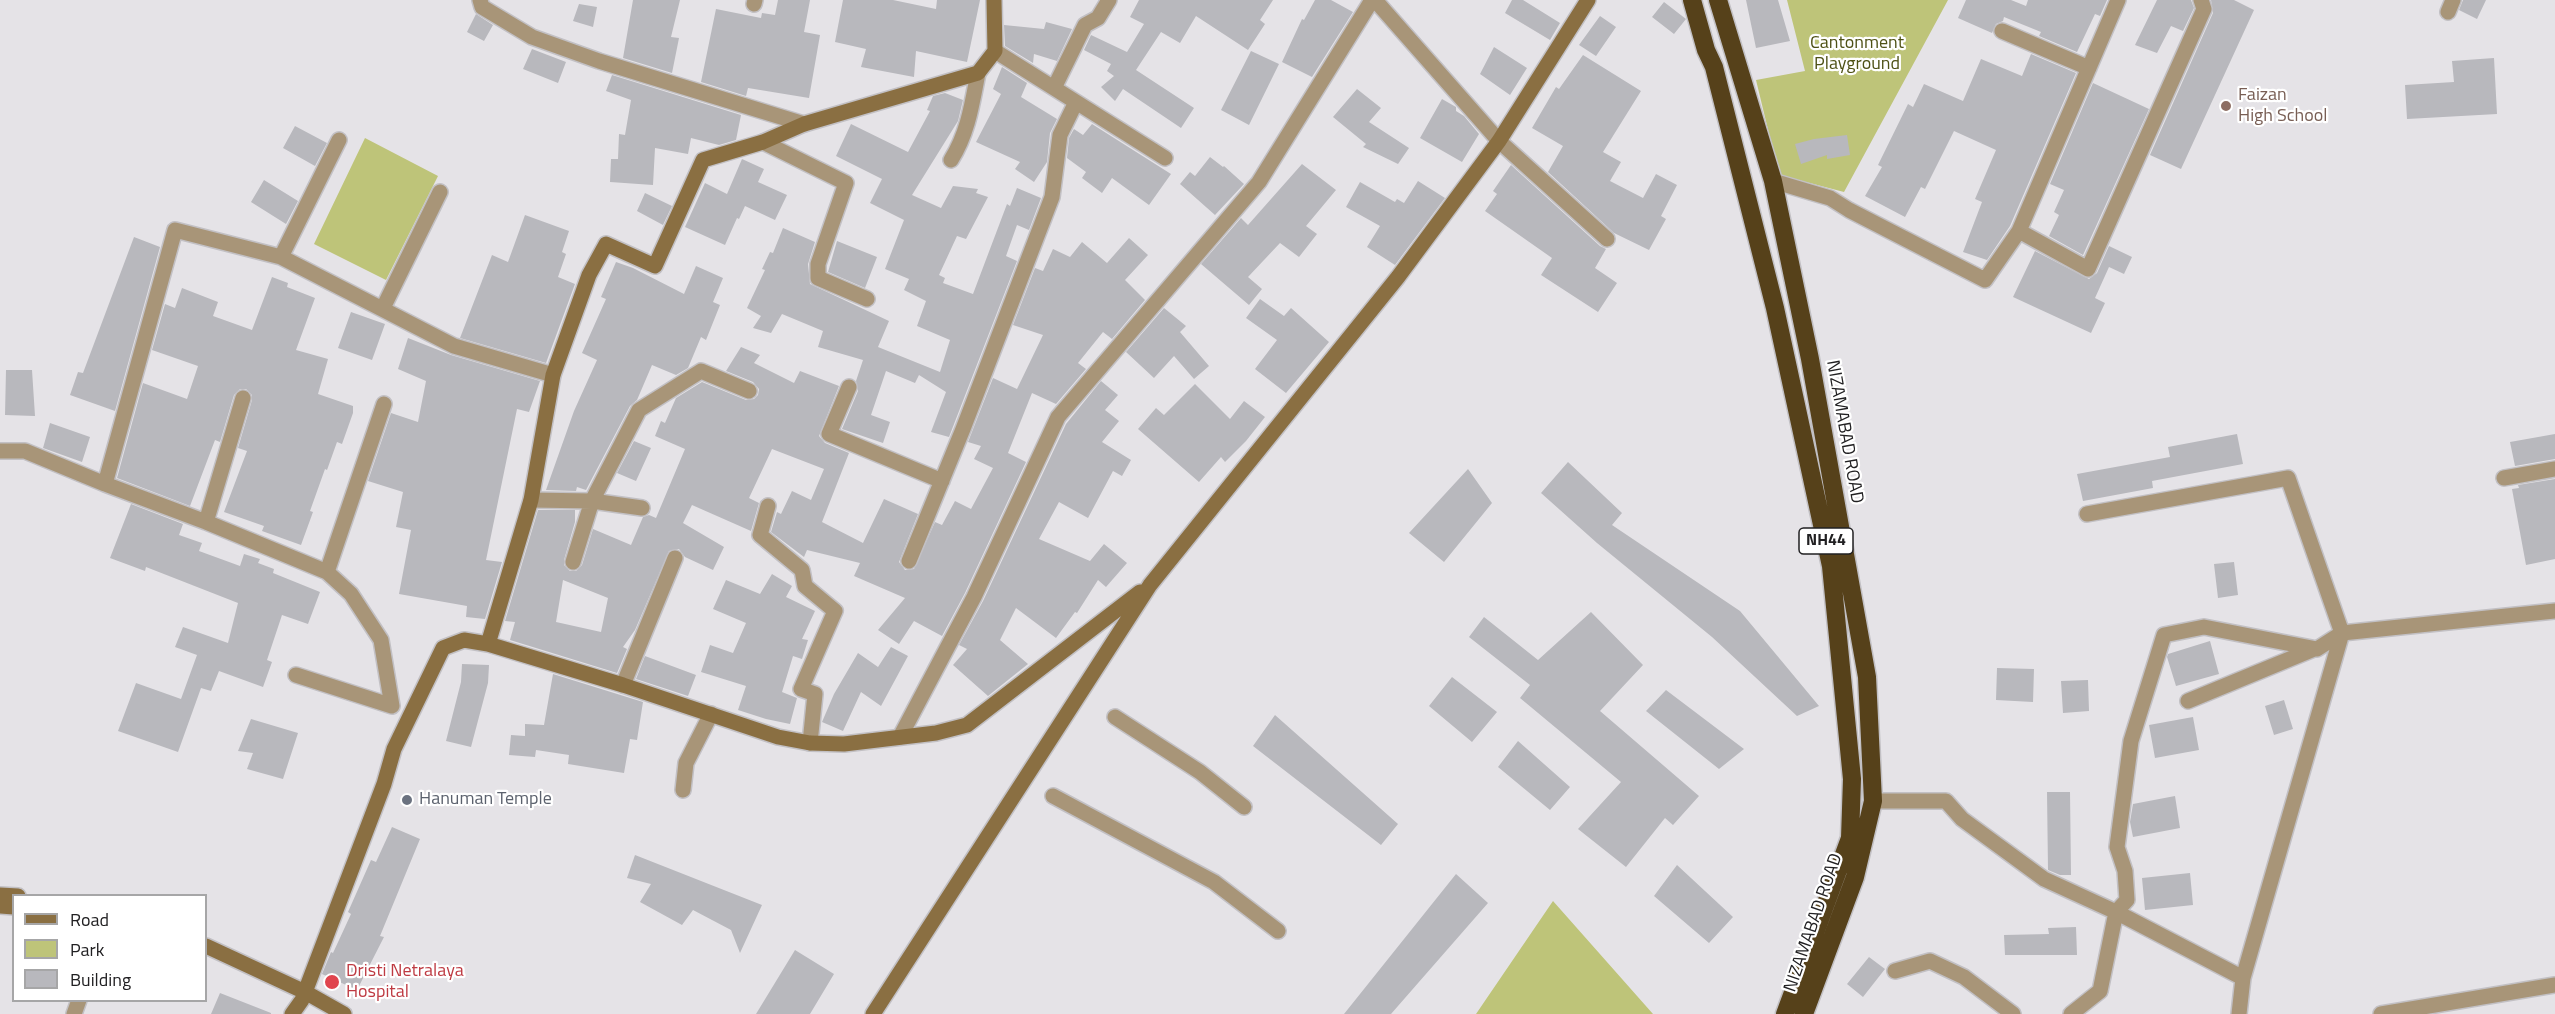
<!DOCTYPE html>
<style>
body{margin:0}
#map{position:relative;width:2555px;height:1014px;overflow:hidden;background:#e5e3e7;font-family:"Titillium Web",sans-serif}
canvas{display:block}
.legend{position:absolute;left:12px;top:894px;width:195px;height:108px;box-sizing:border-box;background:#fff;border:2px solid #a6a6a7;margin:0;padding:8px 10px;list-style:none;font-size:18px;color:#212022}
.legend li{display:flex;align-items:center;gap:12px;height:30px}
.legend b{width:30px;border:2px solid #a6a6a7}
</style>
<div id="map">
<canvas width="2555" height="1014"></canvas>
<ul class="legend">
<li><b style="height:8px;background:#8a6f42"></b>Road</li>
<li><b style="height:16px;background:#bec479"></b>Park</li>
<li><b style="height:16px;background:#b8b8bd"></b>Building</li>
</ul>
</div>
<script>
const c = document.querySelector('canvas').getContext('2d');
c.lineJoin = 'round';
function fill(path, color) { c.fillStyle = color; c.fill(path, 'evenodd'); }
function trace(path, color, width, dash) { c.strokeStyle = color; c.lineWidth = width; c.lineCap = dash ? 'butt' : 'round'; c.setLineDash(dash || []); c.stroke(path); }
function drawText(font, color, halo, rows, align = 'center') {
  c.font = font + ' "Titillium Web",sans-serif'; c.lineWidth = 4.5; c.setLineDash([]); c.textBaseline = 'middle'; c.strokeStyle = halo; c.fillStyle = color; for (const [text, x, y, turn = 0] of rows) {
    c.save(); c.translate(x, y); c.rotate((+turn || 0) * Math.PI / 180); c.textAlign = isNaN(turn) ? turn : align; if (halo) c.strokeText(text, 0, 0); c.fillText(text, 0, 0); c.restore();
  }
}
fill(new Path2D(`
 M1787,0H1948L1844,192L1779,175L1756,80L1805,71Z
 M365,138L438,176L386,280L314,244Z
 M1553,901L1653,1014H1476Z`), '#bec479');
fill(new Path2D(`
 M633,0H680L671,37L679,38L672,73L623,58Z
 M778,0H810L804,32L820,35L809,98L748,88L746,96L701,82L716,9L761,18L762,13L775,15Z
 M843,0H893L936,9L937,0H980L967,62L916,51L914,77L861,67L866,49L835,42Z
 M1139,0H1273L1260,20L1265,24L1248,50L1196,16L1180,43L1161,32L1136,70L1194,108L1181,128L1123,89L1115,101L1101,87L1114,76L1107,71L1111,64L1084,50L1091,35L1127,52L1144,24L1130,17Z
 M1315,0H1331L1353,12L1312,77L1282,62L1302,19L1304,20Z
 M1512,0H1523L1560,23L1550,40L1505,13Z
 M1746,0H1778L1790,41L1756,48Z
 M1966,0H2011L2026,6L2028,0H2107L2100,16L2095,14L2077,52L2039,36L2041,32L2004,17L2003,21L1996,24L1992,33L1958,18Z
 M2157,0H2191L2194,8L2183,31L2171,26L2157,53L2135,45Z
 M2211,0H2234L2254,10L2181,169L2150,155L2213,13Z
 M2463,0H2486L2477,19L2459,10Z
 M1664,2L1686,19L1674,34L1652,17Z
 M579,4L597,7L593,27L573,21Z
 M476,14L493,25L484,41L467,32Z
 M1600,16L1616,27L1596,56L1579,45Z
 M1046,22L1072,29L1057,61L1034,54L1033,63L1005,46L1004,25L1044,29Z
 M1494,47L1527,68L1510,95L1480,74Z
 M532,49L566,62L558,83L523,69Z
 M1251,51L1279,64L1249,125L1221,110Z
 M2031,54L2076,73L2010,226L1987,260L1963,252L1982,202L1975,199L1996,150L1954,131L1925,189L1921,187L1905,217L1865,196L1882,167L1878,165L1908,104L1913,107L1924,84L1963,101L1981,59L2022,76Z
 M1583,55L1641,91L1603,152L1621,162L1610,181L1643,198L1656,174L1677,185L1661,216L1666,219L1649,250L1614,233L1548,172L1563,146L1532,128L1556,87L1559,89Z
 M2494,58L2497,114L2407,119L2405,85L2454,82L2452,61Z
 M1002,67L1027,83L1021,97L1057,119L1050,133L1047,162L1034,182L1015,169L1020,162L976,142L1001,94L993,89Z
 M612,75L741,115L736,140L719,145L691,138L688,154L655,148L653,185L610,182L611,159H618L619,134L625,135L631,100L606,91Z
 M2093,83L2149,109L2083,255L2049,236L2059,215L2054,212L2064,190L2050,184Z
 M1357,89L1381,108L1369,122L1409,148L1398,164L1363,147L1366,144L1333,117Z
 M945,93L963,100L958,121L912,195L941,208L953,186L978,189L976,193L988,197L966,239L957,236L939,275L945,278L943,283L973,294L1007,204L1010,206L1017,188L1041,198L1029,230L1017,225L1006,256L1017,261L949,437L931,432L946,392L919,375L915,383L886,371L871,415L890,422L883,443L842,429L858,391L856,381L863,360L818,347L823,331L782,314L771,333L753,328L761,316L747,308L765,270L762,269L770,252L773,253L783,228L815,242L808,264L810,284L889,321L878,347L940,372L950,340L917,326L926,301L904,290L909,279L885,269L904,220L870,203L882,179L836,156L851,124L908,152L930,111L927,110L933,96Z
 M1442,99L1456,107V111L1464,116L1479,134L1462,162L1420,138Z
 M1092,124L1171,174L1149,205L1112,178L1102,193L1082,178L1086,172L1067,158L1069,138L1074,129L1083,135Z
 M295,126L327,143L315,166L283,148Z
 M1847,135L1850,155L1827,159V155L1801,164L1795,144L1814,139Z
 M1210,157L1223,167L1224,166L1244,184L1215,215L1180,184L1190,172L1195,176Z
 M742,159L764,169L758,182L787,195L775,220L745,206L739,219L737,218L725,245L685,227L705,183L727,194Z
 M1302,164L1336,190L1306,226L1317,234L1299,257L1280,243L1248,277L1262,289L1249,305L1201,264L1241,218L1248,225Z
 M1511,165L1600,246L1606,249L1595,268L1617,283L1598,312L1541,275L1552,258L1485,211L1497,194L1493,191Z
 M264,180L298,201L286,224L251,202Z
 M1418,181L1445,198L1395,265L1367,247L1380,226L1346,207L1360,182L1395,202L1397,199L1404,203Z
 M645,193L672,206L663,225L637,211Z
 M525,215L569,231L562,252L566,254L558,277L575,284L546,363L460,338L492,255L508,262Z
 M134,237L160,247L115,411L70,395L78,372L83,373Z
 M1129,238L1148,255L1125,280L1145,300L1112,339L1103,332L1078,363L1086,369L1056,404L1032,393L1008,453L1026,462L965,593L942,636L914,621L899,644L878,630L905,598L854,576L860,563L807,550L804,557L771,532L777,512L781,514L792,491L811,500L824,469L772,449L749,498L759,503L751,531L692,505L683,523L724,547L713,570L685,557L679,549L669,551L635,630L623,647L627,649L617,673L510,640L515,622L505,621L538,510H575V522L564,560V565L570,571H576L582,565L593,529L631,545L643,517L649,515L656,518L685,449L655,436L661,421L665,423L676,398L702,382L746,400L754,399L758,395L759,389L753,382L726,371L741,347L760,355L754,363L794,383L800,371L839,386L819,436L825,443L849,453L822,522L863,543L884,499L918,514L899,562L905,570L914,569L935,522L942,525L955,501L971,509L993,468L974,459L981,446L968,442L993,378L1017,389L1043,335L1013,325L1035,268L1043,271L1053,249L1070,257L1082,242L1107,263ZM563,580L608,598L601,632L556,622Z
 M837,241L877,257L865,288L828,272Z
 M2109,246L2132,257L2124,274L2109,267L2095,298L2105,303L2091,333L2013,297L2035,251L2089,279L2097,273Z
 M616,262L633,268L684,294L696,266L723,278L713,302L720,305L706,340L701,337L688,368L676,375L652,365L637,400L630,406L586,490L577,487L576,491L546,490L574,411L597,360L582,353L606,299L601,297Z
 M272,277L288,283L287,287L315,298L296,350L328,359L318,394L353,406V413L342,444L337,442L327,470L325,469L310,511L313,512L301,545L262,531L264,526L224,512L247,451L238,448L252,400V395L246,389H240L234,395L220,442L215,440L190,506L117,478L143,383L187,399L198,366L152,350L165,304L175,308L182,288L218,302L213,316L252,330Z
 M1260,299L1284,316L1291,308L1329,342L1286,393L1255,369L1277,340L1246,318Z
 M1164,308L1186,326L1180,332L1209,366L1194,379L1174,356L1154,378L1126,352Z
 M351,312L385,324L372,360L338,348Z
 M408,338L451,355L540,381L529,412L517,409L486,560L502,562L485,619L466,617L467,606L399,594L411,530L396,527L403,492L368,481L391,413L418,422L426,381L398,369Z
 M6,370H32L35,416L5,415Z
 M1101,381L1118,395L1105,410L1119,421L1102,442L1131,460L1122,476L1113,471L1088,518L1059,502L1039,539L1090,561L1104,544L1127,563L1106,587L1098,580L1077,613L1075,612L1056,638L1016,608L1000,640L1028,664L988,696L953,665L967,649L959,645L983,601L1066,424Z
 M1195,384L1230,419L1244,401L1265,417L1246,441L1225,462L1221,457L1199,482L1138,429L1156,408L1164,415Z
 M50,423L90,437L82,462L43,448Z
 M2237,434L2243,464L2152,481L2153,488L2083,501L2077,474L2170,457L2168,447Z
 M2555,434V459L2515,466L2510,442Z
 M634,441L651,448L636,481L617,473Z
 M1568,462L1622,513L1612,525L1740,611L1819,706L1797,716L1712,637L1597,543L1541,493Z
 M1468,469L1492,503L1444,562L1409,533Z
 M2555,479V559L2526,565L2512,489L2519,488L2518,485Z
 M131,504L183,524L179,535L202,543L199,551L240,566L244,554L260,559L258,563L274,569L273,573L320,592L308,624L282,615L267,660L272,662L263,687L219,671L211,691L201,688L178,752L118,731L136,683L181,699L197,655L175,647L183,627L228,643L238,603L146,567L145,571L110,558Z
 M2234,562L2238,595L2218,598L2214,564Z
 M772,574L792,586L786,597L815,611L802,639L808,640L802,659L793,656L782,692L797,698L790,724L766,719L738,710L746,686L701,672L710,645L733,653L746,623L713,609L726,580L760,594Z
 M1591,612L1643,665L1600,711L1699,796L1673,825L1665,818L1626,867L1578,829L1621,782L1520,698L1530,685L1469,637L1484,617L1538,660Z
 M2210,641L2219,674L2176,686L2167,657L2168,654Z
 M891,647L908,656L881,706L861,692L843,731L822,722L834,694L858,653L878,667Z
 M645,656L696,675L688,696L636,679Z
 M462,664L489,665L488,683L471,747L446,741L461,682Z
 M1997,668L2034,669L2033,702L1996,700Z
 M553,674L643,702L637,740L630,739L624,773L568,764L569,755L536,750L535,757L509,755L511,735L525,736V724L544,725Z
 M1452,677L1497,712L1472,742L1429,706Z
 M2088,680L2089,711L2063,713L2061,681Z
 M1666,690L1744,749L1719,769L1646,711Z
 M2284,700L2293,729L2274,735L2265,706Z
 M1275,715L1398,824L1381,845L1253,746Z
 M2193,717L2199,750L2155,758L2149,725Z
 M251,719L298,733L283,779L247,769L253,753L238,751Z
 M1518,741L1570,787L1550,810L1498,767Z
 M2047,792H2070L2071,875H2060L2048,870Z
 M2175,796L2180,828L2133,837L2130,822L2133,804Z
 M392,827L420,839L380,936L384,937L357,990L322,974L331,952L333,953L351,914L348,912L371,860L376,862Z
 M635,855L762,905L740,953L731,930L693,910L682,925L640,902L651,884L627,878Z
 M1677,865L1733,917L1709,943L1654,896Z
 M2190,873L2193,905L2145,910L2142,878Z
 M1456,874L1488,903L1391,1014H1344Z
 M2076,927L2077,955H2005L2004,935L2049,934L2048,928Z
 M795,950L834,974L810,1014H756Z
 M1869,957L1885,969L1863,997L1847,984Z
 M220,993L271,1013V1014H211Z`), '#b8b8bd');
const street = new Path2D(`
 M480,0L482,7L532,37L599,61L804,124
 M1375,0L1499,141L1607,239
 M754,4L755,0
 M2448,12L2453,0
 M2002,31L2089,68
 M995,51L1165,158
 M1054,88L1085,25L1098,18L1109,0
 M763,142L846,183L818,264V278L867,299
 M951,160C968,133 972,104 978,73
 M1773,181L1830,198L1849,210L1985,280L2019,231L2118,0
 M2019,231L2088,269L2204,9L2201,0
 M281,257L339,140
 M383,308L440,192
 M849,387L829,434L942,481
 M0,451H25L105,484L206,522L327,572L351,594L381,640L392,706L296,675
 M2504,478L2555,469
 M105,484L175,230L281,257L454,346L553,375
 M531,500L592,501L642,508
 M768,506L760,535L802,570L805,586L835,611L801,689L815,694L810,743
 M206,522L243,398
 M909,561L963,429L1052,197L1060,135L1076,102
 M573,562L592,501L639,410L701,371L749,391
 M327,572L384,404
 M623,685L675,558
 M2188,701L2314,649
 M1115,717L1200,772L1244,807
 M900,737L974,597L1058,417L1259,182L1372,0
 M683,790L686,763L711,714
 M1053,796L1214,882L1278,931
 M1873,801H1946L1962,819L2044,879L2116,912L2243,978
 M1895,971L1930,961L1964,977L2013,1014
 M74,1014L79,1000
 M2071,1014L2100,991L2116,912L2127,900L2125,871L2117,847L2131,741L2164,635L2204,627L2317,649L2342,633L2288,478L2087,514
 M2239,1014L2243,978L2342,633L2555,611
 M2381,1014L2555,985`);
const secondary = new Path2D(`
 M488,644L531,500L553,375L589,275L606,244L655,266L703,160L763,142L804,124L978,73L995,51L994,0
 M0,895L18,896
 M0,906L14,907
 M206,946L305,992L344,1014
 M305,992L384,784L394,749L443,648L464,640L488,644L623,685L778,737L810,743L844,744L936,733L967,725L1140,592
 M292,1014L302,1000
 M873,1014L1150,585L1398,277L1499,141L1588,0`);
const highway = new Path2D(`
 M1692,0L1706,50L1714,67L1775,308L1831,566L1852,779L1850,838L1785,1014
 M1718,0L1773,181L1810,359L1867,677L1873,801L1855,877L1804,1014`);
trace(street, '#c2c0c4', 18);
trace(secondary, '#c2c0c4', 18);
trace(highway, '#c2c0c4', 21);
trace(street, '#a89578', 15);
trace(secondary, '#8a6f42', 15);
trace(highway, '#56411a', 18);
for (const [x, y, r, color] of [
 [2226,106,6,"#8d6e63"],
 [407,800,6,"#6b7280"],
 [332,982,8,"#e0444e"]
]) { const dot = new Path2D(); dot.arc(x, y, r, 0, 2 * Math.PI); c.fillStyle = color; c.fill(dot); trace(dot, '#fff', 2); }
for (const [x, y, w] of [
 [1826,541,54]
]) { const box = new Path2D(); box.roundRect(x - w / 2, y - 13, w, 26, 4.5); c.fillStyle = '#fff'; c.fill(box); trace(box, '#212022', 1.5); }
drawText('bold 16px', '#212022', null, [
 ["NH44",1826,541]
]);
drawText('18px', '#4e5115', '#fff', [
 ["Cantonment",1857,44],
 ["Playground",1857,65]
]);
drawText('18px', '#785e54', '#fff', [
 ["Faizan",2238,96],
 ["High School",2238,117]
], 'left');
drawText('18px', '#212022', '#fff', [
 ["NIZAMABAD ROAD",1844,432,80],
 ["NIZAMABAD ROAD",1814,923,-71]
]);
drawText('18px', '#5b616d', '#fff', [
 ["Hanuman Temple",419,800]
], 'left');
drawText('18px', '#be3a42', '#fff', [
 ["Dristi Netralaya",346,972],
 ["Hospital",346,993]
], 'left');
</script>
